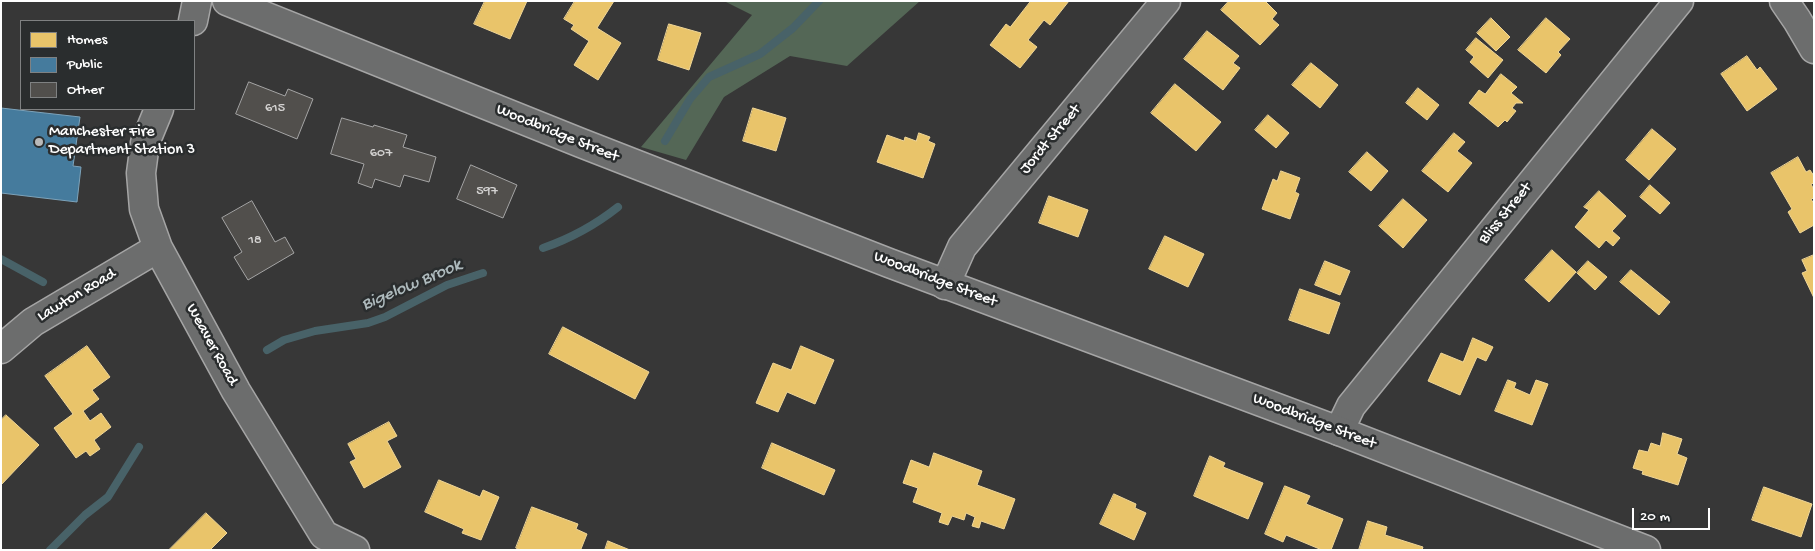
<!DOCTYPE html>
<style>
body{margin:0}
#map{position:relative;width:1815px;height:551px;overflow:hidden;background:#373737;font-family:"Gochi Hand",sans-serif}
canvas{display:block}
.frame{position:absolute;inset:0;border:2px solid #fff;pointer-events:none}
.legend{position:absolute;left:20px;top:20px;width:175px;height:90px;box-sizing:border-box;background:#2a2d2e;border:1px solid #7f8182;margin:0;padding:6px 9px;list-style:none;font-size:15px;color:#fff}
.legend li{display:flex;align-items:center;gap:10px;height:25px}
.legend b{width:25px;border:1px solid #7f8182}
.scale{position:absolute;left:1632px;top:508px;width:78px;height:22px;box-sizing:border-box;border:2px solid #fff;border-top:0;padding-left:6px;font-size:15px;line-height:18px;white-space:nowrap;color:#fff;-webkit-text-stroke:4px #2a2d2e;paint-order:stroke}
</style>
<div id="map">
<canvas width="1815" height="551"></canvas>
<div class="frame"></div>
<ul class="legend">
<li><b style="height:14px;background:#e9c46a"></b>Homes</li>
<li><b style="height:14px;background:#457b9d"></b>Public</li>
<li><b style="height:14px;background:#514f4c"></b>Other</li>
</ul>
<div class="scale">20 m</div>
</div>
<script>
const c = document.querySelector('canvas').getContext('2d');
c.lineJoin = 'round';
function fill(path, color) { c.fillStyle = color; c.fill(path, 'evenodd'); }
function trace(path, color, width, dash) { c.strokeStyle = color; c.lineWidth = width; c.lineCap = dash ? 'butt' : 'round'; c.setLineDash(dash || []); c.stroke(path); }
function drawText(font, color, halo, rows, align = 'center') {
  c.font = font + ' "Gochi Hand",sans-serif'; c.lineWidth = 5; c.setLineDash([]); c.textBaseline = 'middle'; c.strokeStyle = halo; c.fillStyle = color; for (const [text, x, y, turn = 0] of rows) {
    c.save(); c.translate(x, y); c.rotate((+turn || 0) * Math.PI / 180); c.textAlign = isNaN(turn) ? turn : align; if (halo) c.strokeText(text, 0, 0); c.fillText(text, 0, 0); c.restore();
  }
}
fill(new Path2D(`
 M724,1H920L847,66L790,56L724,97L686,160L641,147L752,15Z`), '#546756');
const homes = new Path2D(`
 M485,1H527L510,39L474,24Z
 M575,1H614L597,28L621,43L598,80L574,65L589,41L571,29L574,25L564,19Z
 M1031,1H1069L1050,25L1044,20L1028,40L1037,47L1020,68L990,45L1006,24L1010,27Z
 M1229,1H1265L1277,13L1272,19L1279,25L1260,45L1221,10Z
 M1491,18L1510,37L1496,51L1477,33Z
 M1546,18L1570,39L1558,52L1561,55L1546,73L1518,50Z
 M669,24L701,33L689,70L658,60Z
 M1207,31L1239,56L1233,63L1240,68L1223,90L1184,59Z
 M1476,38L1503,60L1488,78L1470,62L1474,57L1466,50Z
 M1747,56L1757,70L1760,67L1777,89L1747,111L1721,74Z
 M1311,63L1338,85L1320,108L1292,85Z
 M1501,74L1517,87L1511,93L1523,103H1516L1512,108L1516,111L1507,122L1505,120L1498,127L1469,103L1479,90L1485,94Z
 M1175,84L1221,122L1196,151L1151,113Z
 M1418,88L1439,105L1427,120L1406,103Z
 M753,108L786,118L776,151L743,141Z
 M1268,115L1289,133L1276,148L1255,130Z
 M1652,129L1676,149L1649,180L1626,160Z
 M919,133L930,137L928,141L935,144L923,178L877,162L887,135L904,141L905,137L916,141Z
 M1454,133L1465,142L1457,151L1472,163L1448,192L1422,171Z
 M1367,152L1388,171L1371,191L1349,172Z
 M1798,157L1806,172L1810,170L1814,176V183L1811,184L1814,190V198L1811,199L1814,204V225L1800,233L1788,212L1792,209L1771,173Z
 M1281,171L1300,178L1295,192L1299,194L1290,219L1262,209L1273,179L1277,181Z
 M1650,185L1670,203L1660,214L1640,197Z
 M1599,191L1626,216L1612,231L1620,238L1613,246L1606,240L1599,248L1575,227L1589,210L1584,207Z
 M1049,196L1088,210L1078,237L1039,223Z
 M1403,199L1427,220L1403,248L1379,226Z
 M1165,236L1204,254L1188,287L1149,269Z
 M1552,250L1576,272L1549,302L1525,280Z
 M1814,255V298L1802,273L1807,271L1802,260Z
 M1325,261L1350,271L1340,295L1315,285Z
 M1588,261L1607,277L1595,290L1577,273Z
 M1631,270L1670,302L1659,315L1620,282Z
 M1300,289L1340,303L1329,334L1289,320Z
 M563,327L649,372L635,399L549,354Z
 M1473,338L1493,347L1486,361L1477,357L1460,395L1428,381L1441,353L1463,362Z
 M87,346L110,377L92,390L99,399L83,411L90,421L101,413L111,427L94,440L100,449L90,456L86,451L76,458L54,428L73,414L45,376Z
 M801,346L834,360L815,404L787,392L778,412L756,403L773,363L791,370Z
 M1508,380L1516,383L1514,388L1530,395L1536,380L1548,384L1532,425L1495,411Z
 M6,415L39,445L1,485V420Z
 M389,422L397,436L387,441L401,467L364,488L350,462L356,459L348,444Z
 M1663,433L1682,439L1677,454L1687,458L1678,485L1642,474L1643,471L1633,468L1639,450L1648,452L1651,443L1660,446Z
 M772,443L835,470L824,495L762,468Z
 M934,453L982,471L977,485L1015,499L1004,529L981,521L979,528L972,526L975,517L966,513L964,520L952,516L948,525L939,522L942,513L913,502L918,488L903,483L911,460L929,467Z
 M1210,456L1225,463L1223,467L1263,483L1248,519L1194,496Z
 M439,480L480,497L483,490L499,497L481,540L462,533L464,529L425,512Z
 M1285,486L1310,496L1306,504L1343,519L1331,550H1322L1286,535L1283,542L1265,534Z
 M1764,487L1812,504L1801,537L1752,520Z
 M1114,494L1136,504L1135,508L1146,513L1134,540L1100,524Z
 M532,507L578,524L576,529L587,534L581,549L582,550H520L516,548Z
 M206,513L227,533L210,550H169Z
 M1368,521L1387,527L1385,535L1423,547L1422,550H1359Z
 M608,541L630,550H605Z`);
fill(homes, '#e9c46a');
trace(homes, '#f0d697', 1);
const public = new Path2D(`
 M1,108L80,117L73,166L81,167L77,202L1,193Z`);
fill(public, '#457b9d');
trace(public, '#7da3ba', 1);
trace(new Path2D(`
 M665,141L690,99L709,77L760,54L793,28L819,1
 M543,248C572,238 594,226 618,207
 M1,259L43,282
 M267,350L284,340L315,331L368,323L385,317L447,285L483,273
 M50,550L85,515L108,497L139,447`), '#486268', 8);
const building = new Path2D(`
 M249,82L285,96L288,89L313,99L297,139L236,114Z
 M342,118L373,127L374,125L407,135L403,147L436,157L429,182L404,175L400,187L375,179L372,188L358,183L364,164L331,154Z
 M471,165L517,185L503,218L457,199Z
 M252,201L275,242L285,237L294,253L248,280L234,257L242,252L222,218Z`);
fill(building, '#514f4c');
trace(building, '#a5a5a5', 1);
const minor = new Path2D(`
 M193,21L197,1
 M159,109L145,143L141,173L144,209L158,248L236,391L324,535L355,550
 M945,285L962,247L1166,1
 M1,349L33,322L158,248
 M1339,431L1351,406L1679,1`);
const tertiary = new Path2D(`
 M1784,1L1797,20L1814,49`);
const secondary = new Path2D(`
 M227,1L581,143L889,263L1339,431L1646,550`);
trace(minor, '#a5a5a5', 31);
trace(tertiary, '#a5a5a5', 31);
trace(secondary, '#a5a5a5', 31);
trace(minor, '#6c6d6d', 28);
trace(tertiary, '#6c6d6d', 28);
trace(secondary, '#6c6d6d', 28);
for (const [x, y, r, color] of [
 [39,142,5,"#b9b9b9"]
]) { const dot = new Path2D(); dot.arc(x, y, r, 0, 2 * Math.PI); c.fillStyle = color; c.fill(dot); trace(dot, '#2a2d2e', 2); }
drawText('14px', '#d4d3d2', null, [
 ["615",275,109],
 ["607",381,154],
 ["597",487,192],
 ["18",255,241]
]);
drawText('16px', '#fff', '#2a2d2e', [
 ["Manchester Fire",49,133],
 ["Department Station 3",49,151]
], 'left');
drawText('16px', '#fff', '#2a2d2e', [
 ["Woodbridge Street",557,134,22],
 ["Jordt Street",1051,140,-50],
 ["Bliss Street",1506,214,-51],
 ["Woodbridge Street",935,280,21],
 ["Lawton Road",77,296,-31],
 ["Weaver Road",211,345,61],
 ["Woodbridge Street",1314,422,21]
]);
drawText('italic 18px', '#aebabd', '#2a2d2e', [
 ["Bigelow Brook",412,286,-23]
]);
</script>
